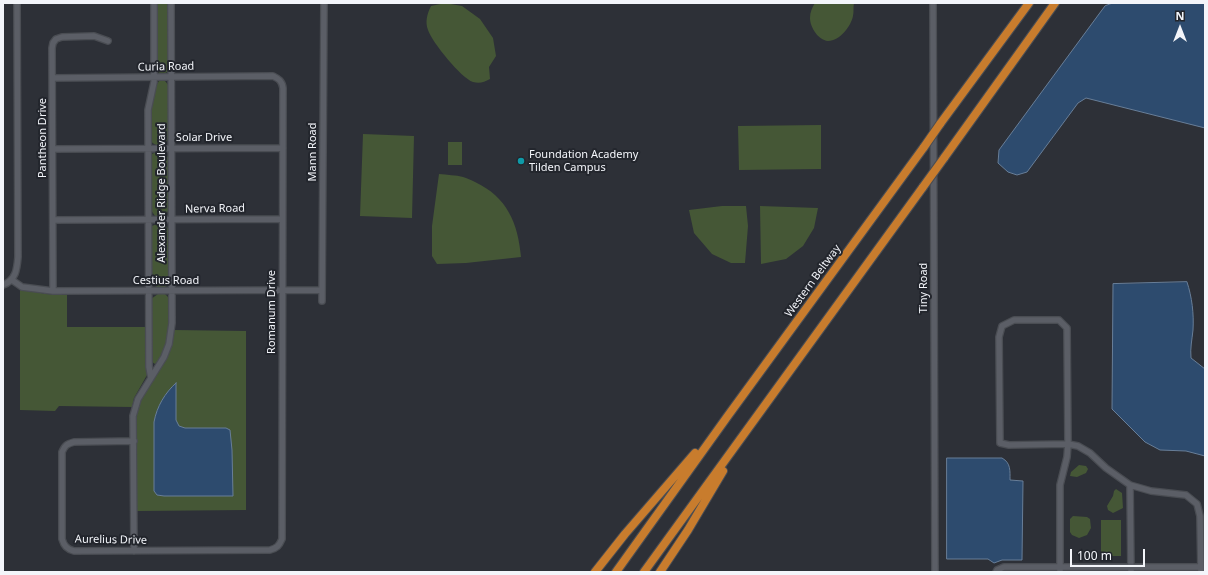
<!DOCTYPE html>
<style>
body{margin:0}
#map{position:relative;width:1208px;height:575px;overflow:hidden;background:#2d3037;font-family:"Noto Sans",sans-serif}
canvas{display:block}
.frame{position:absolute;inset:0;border:4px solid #f3f5fa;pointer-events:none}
.north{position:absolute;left:1160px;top:8px;width:40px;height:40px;-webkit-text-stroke:3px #23262d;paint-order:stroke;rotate:0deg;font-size:11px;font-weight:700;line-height:16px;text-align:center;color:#f3f5fa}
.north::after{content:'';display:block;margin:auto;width:14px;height:18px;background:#f3f5fa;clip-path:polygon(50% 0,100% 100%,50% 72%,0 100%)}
.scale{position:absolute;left:1070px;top:549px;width:75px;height:18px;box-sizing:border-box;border:2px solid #f3f5fa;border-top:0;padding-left:5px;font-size:12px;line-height:14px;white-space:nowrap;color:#f3f5fa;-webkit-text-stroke:3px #23262d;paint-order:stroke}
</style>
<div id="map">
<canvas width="1208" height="575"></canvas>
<div class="frame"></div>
<div class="north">N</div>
<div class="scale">100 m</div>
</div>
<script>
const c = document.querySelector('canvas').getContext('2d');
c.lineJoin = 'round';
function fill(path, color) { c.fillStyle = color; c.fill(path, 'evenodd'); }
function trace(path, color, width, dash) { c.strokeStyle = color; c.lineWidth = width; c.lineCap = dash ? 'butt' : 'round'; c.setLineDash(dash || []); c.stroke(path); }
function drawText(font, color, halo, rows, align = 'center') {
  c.font = font + ' "Noto Sans",sans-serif'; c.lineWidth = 4; c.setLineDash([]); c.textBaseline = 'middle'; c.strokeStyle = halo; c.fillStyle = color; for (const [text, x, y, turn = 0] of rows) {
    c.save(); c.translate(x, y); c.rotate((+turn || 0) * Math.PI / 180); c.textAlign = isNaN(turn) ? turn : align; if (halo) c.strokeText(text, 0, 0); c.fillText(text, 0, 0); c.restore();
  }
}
fill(new Path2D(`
 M156,3H168V67L167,72L163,74L158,72L157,68Z
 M445,3L462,6L480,19L493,38L496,56L489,67L490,79C484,82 480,84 473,82C461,78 432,42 428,30C425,22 427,14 431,6Z
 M815,3H854C853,7 854,12 853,16C851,26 840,41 828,41C818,40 810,27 810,18C810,12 812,8 815,3Z
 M160,80L165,81L169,86V137L165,144C160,146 154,146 151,141C146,132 152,87 160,80Z
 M821,125V169L739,170L738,126Z
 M363,134L414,136L412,218L360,216Z
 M448,142H462V165H448Z
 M158,151L166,153L169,160V208C167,216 162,218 155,216L151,210L150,157L152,154Z
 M439,174C447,175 456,175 463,177C467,178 471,180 475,182C507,197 518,223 521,257L466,263L437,264L432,256V226Z
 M722,206H746L748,226L745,263H731L712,254L694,233L689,210Z
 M760,206L818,208L814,228L803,246L786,259L761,264Z
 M159,223L166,225L169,231L170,280L167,286C161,289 155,288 151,282V229L152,226Z
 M20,289L46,294L67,295V327H146L147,375L134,398L132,407L59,406L55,411L20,410Z
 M158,294H165L169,298C170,315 171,354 155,364L152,362L151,299Z
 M174,330L246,331V510L137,511V410L141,399L168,355Z
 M1079,465L1086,466L1088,469L1086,473L1077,477L1070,476L1071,472Z
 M1116,489L1122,493L1123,508L1113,513L1108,510L1107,506L1113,496L1114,491Z
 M1073,516L1087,517L1090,519L1091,528L1087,535L1079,538L1072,535L1070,532V519Z
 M1101,520H1121V556H1101Z`), '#455736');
const water = new Path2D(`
 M1113,3H1205V128L1086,98L1078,103L1027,172L1017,175L1008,172L998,163L999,150L1099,14L1105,6Z
 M1187,282C1192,297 1194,314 1193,330C1192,340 1190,348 1191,358L1205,369V456L1186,451L1160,450L1145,442L1112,409L1113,284Z
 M176,383V420L179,426L185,428H226L230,430L232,450L233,496H164L157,495L154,491V422C157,406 165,393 176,383Z
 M947,458H1002C1011,463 1010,471 1010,480L1023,481L1022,560H1002L994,563L988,559H947Z`);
fill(water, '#2d4b6e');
trace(water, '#687e98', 1);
const minor = new Path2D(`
 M933,3L935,572
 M53,78L273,76C279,79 282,81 283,88L282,539C279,546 277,548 270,550L74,551C67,549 64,546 62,539V452C65,445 67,444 74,442L134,441
 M53,149L283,148
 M53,220L282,219
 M12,280L22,287L53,291L322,290
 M3,285C16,280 17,269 18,257L17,3
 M53,291L52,48L53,43L56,39L62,37L94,36L108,41
 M322,301L324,3
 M151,378L149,367L148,110L154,82V3
 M1130,485L1131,572
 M134,551L133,416L138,399L164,357L169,344L172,323L171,3
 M996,572L997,570L1004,567H1201
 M1060,572V485L1067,457L1068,444L1067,328L1059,320H1014L1002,326L999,337L1000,443L1009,445L1068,444L1078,446L1090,453L1106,468L1130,485L1151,491L1186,495L1197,504L1200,516L1201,572`);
const highway = new Path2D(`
 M940,124L1029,3
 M944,158L1055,3
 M595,572L625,534L695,453
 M616,572L727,417L924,147
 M644,572L923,187
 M660,572L688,530L723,471`);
trace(minor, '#4a4d53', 8);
trace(highway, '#4a4d53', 10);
trace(minor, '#5b5e66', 5.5);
trace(highway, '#c87c2d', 8);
const highwayBridge = new Path2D(`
 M924,147L940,124
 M923,187L944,158`);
trace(highwayBridge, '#4a4d53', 10, []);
trace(highwayBridge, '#c87c2d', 8);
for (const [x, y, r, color] of [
 [521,161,4,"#0f9aa8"]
]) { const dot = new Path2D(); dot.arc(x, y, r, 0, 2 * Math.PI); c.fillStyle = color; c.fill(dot); trace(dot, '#23262d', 1.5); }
drawText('11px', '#f3f5fa', '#23262d', [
 ["Curia Road",166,67,-1],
 ["Pantheon Drive",43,138,-90],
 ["Solar Drive",204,138],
 ["Mann Road",313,152,-90],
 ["Alexander Ridge Boulevard",162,193,-90],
 ["Nerva Road",215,209,-1],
 ["Cestius Road",166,281],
 ["Western Beltway",813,281,-54],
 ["Tiny Road",924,288,-90],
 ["Romanum Drive",272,312,-90],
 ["Aurelius Drive",111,540,1]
]);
drawText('11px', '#f3f5fa', '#23262d', [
 ["Foundation Academy",529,155],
 ["Tilden Campus",529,168]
], 'left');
</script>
